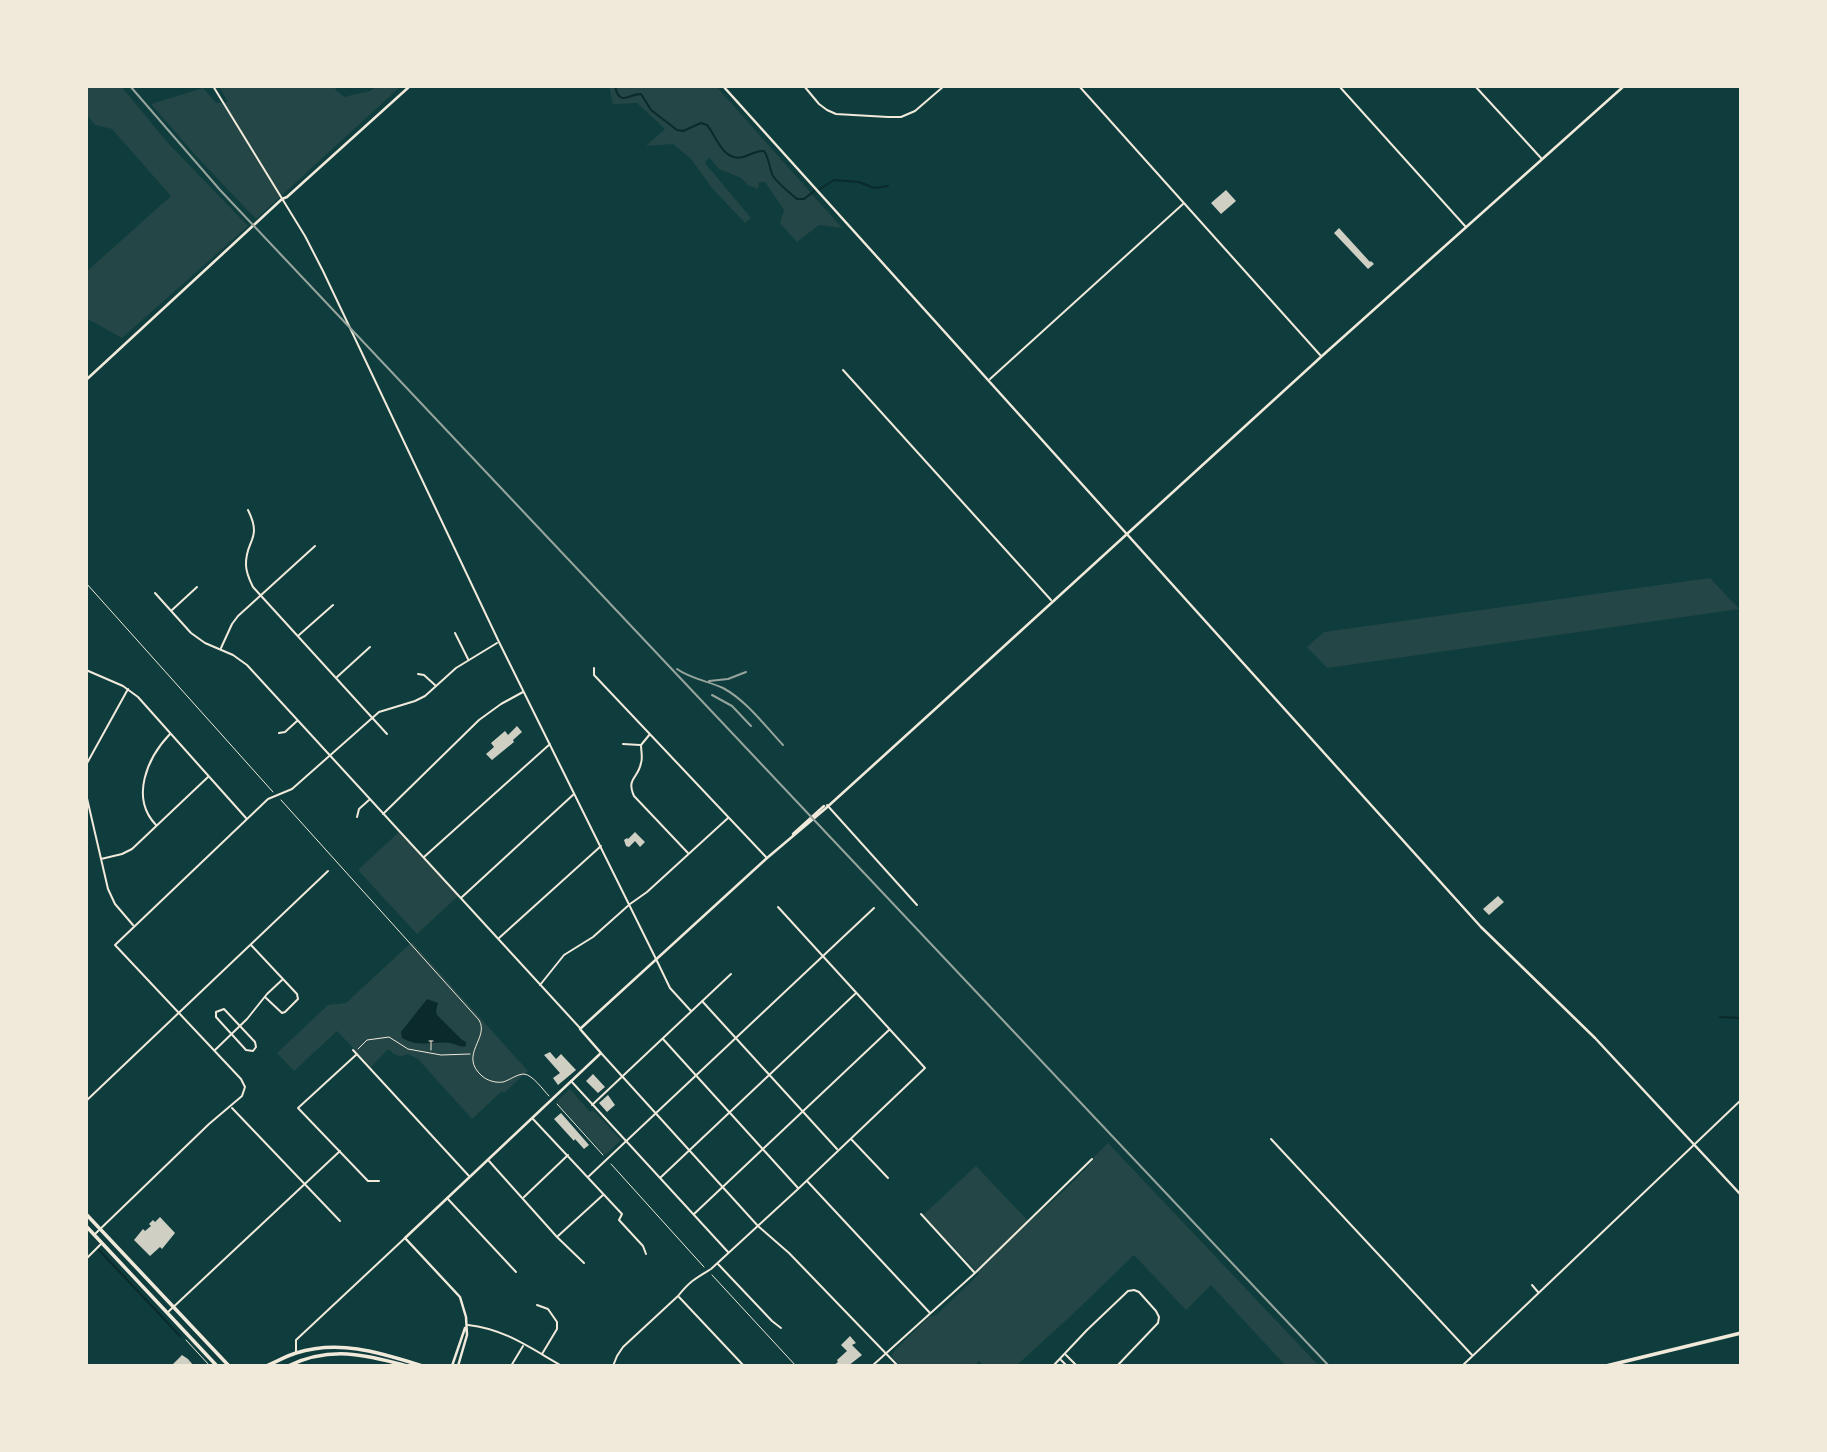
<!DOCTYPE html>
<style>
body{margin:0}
#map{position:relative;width:1827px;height:1452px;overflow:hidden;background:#0f3d3e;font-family:"PT Sans",sans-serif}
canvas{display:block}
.frame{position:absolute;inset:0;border:88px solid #f1e9da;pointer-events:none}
</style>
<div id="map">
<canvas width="1827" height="1452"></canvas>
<div class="frame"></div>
</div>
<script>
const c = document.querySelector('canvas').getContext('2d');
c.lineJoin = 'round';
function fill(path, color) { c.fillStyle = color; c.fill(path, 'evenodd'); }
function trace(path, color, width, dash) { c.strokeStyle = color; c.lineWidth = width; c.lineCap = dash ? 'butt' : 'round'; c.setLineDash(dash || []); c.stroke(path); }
fill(new Path2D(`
 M86,86H121L167,142L248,226L122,338L86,318V272L171,196L112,129L95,125L86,114Z
 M219,86H338L335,89L344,97L370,91L378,86H401L256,219L197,157L151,104L203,88L216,103L228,102Z
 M609,86H716L842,228L819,225L797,242L780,223L784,210L765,182H759L758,189L748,185L741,178L719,169L709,157L705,163L751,218L745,223L712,188L691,159L673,144L646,146L665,129L637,103L613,104Z
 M1710,578L1739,609L1327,668L1307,647L1324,632Z
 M399,832L458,896L417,934L358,870Z
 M412,942L528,1071L504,1093L502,1091L472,1119L418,1059L408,1054C401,1057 398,1057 391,1052V1050H387L371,1067L337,1031L294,1071L277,1053L328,1005L346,1003Z
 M570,1089L590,1112L593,1110L621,1140L605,1155L556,1102Z
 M1108,1143L1319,1366H1286L1211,1285L1186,1310L1134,1255L1077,1310L1016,1366H984L979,1361L973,1366H901L893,1358L892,1354L896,1349L929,1317L936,1315L979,1274L923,1215L976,1166L1029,1222C1051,1202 1074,1183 1093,1160L1092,1159Z`), '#244646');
fill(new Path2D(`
 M427,999L438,1003L436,1011L437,1015L461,1039L466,1042V1046C459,1048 457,1044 450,1043C432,1041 420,1048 402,1038L401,1032Z`), '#0a2a2b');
trace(new Path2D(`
 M615,86C619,107 629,94 641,94L651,110L677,130L683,131L701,123L707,125C717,137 723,162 743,157C751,155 756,150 764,151C769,158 769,166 772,174C774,180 791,194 797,199H804L814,191
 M820,189L834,180L859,182L874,188L888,186
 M86,654L87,663
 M1720,1017L1741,1018
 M99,1250L180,1336`), '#0a2a2b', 2);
fill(new Path2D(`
 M1226,190L1236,201L1221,214L1211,203Z
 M1339,228L1370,262L1371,261L1374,264L1368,269L1334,233Z
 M517,726L522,732L513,740L514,742L492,760L486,754L494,747L491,743L505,731L508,735Z
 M635,832L645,842L640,847L635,841L629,847L626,846L624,840L627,838L628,839Z
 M1498,896L1504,902L1489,915L1483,909Z
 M550,1052L556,1059L561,1054L576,1070L558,1085L553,1078L560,1073L544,1055Z
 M593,1074L605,1087L598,1093L586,1081Z
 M608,1095L615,1105L607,1112L599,1103Z
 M561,1113L589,1145L584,1149L575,1139L574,1141L554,1119Z
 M160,1217L175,1233L162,1249L160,1247L150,1256L134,1240L143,1229L145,1231L151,1226L149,1224L153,1220L155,1222Z
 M850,1336L856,1343L852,1345L862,1355L848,1366H833L838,1362L837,1360L847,1351L841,1345Z
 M182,1355L188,1359L194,1366H171Z`), '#cfcfc3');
trace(new Path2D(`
 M86,583L273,792
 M281,800L479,1020C490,1038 458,1055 482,1076C488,1081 496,1083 503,1082C510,1080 517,1074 524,1074C533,1075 543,1090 549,1096
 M429,1041H433
 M431,1041V1050
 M358,1049L367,1040L389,1037L408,1049L441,1055L470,1054
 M557,1104L603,1155
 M611,1164L704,1267
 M712,1275L796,1366
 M186,1340L210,1366`), '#f1e9da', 1);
trace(new Path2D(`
 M213,86L305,236L323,271L499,642L656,959L670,988L691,1011
 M804,86L819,104L827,110L836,114L888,117H901L915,111L944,86
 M1079,86L1321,356
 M1339,86L1465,226
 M1475,86L1541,158
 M843,370L1051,600
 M990,379L1183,204
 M248,510C263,540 245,540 246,565C246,573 250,581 253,587L387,734
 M155,593L191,633L205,643L233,655L247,665L580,1028
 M172,610L197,587
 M455,633L468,659
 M299,635L333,605
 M221,648L232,624L238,616L315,546
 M594,668V675L766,857
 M86,670L123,686L138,697L246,818
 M418,674L424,675L436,686
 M337,677L370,647
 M279,733L285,732L297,721
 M650,734L641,745C641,751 643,758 641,763C638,779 626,778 634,796L688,853
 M623,744L640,745
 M86,765L128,689
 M86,794L108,889L115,904L133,925
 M827,805L917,905
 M383,814L479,720L501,704L523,692
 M357,817L359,809L369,800
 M156,825C130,798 147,758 170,734
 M424,857L550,744
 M101,859L122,854L132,849L208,777
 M462,897L574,794
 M499,938L601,846
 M251,945L297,994L298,999L285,1012L282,1013L265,997
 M540,985L564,955L593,937L630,904L647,892L728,818
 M702,1001L837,1149
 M224,1009L255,1042L256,1047L253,1051L246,1050L216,1017V1012Z
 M663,1039L798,1188
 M215,1050L247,1019L267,994L283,979
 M353,1050L469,1176
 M601,1053L758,1226L789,1253L898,1366
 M357,1054L298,1108L368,1181H379
 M571,1081L728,1252
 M86,1101L328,871
 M592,1105L731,974
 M232,1108L340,1221
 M533,1119L622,1214L619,1220L643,1246L646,1254
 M851,1139L888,1178
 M1271,1139L1472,1355
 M489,1161L557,1237L584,1263
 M588,1177L874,908
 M660,1178L855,994
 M807,1181L930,1313
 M524,1197L568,1155
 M447,1198L516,1272
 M694,1214L889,1030
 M921,1214L974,1272
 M95,1234L209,1124L242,1096L245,1087L241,1079L115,945L268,799L292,789L379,712L415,701L425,696L456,668L497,643
 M558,1236L603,1195
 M86,1259L101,1244
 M718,1264L772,1321L781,1328
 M1532,1285L1538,1292
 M679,1297L744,1366
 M537,1305L548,1309L557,1322V1329L542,1354
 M168,1312L340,1151
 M468,1325C505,1329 530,1348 562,1366
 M296,1352V1340L405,1238
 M1066,1355L1077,1366
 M1061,1360L1067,1366
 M511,1366L523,1346
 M613,1366L617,1356L623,1347L678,1296C690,1281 696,1278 711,1269L798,1189L925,1068L778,907
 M872,1366L975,1273L1092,1159
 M1053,1366L1087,1330L1128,1291L1134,1290L1139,1292L1156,1311L1159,1317L1158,1323L1117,1366
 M1462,1366L1741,1100`), '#f1e9da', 2);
trace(new Path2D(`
 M86,380L282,199L287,197L410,86
 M793,834L824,806
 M452,1366L465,1328
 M458,1366L467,1335L466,1317L460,1297L405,1238L601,1053L580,1029L767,858L825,809L933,711L1322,356L1624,86`), '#f1e9da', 2.5);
trace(new Path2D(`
 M723,86L1481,927L1595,1038L1741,1195`), '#f1e9da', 2.5);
trace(new Path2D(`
 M86,1214L229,1366
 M86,1226L217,1366
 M266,1366C276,1362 286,1356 296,1353C340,1339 381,1353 423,1366
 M288,1366C330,1346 364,1354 407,1366
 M1606,1366L1741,1333`), '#f1e9da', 3.5);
trace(new Path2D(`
 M130,86L220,190L1329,1366
 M677,669C691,679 708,681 723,688C747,701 765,726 783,745
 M709,681L728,679L746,672
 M712,695L732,706L751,726`), '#97a49c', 2);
</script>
